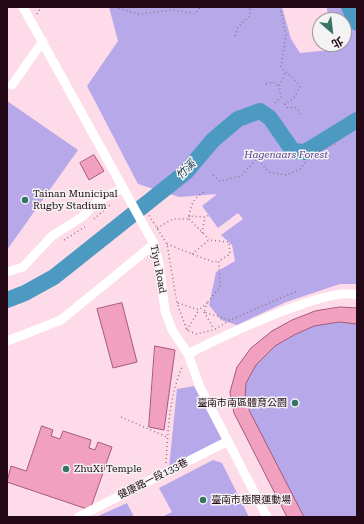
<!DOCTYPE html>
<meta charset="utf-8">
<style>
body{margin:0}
#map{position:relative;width:364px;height:524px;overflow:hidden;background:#fedbe8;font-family:"Roboto Serif","Noto Sans TC",serif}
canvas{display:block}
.frame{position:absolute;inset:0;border:8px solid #250815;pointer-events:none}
.north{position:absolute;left:312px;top:12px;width:40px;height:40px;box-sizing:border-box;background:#f3f3f3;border:1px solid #a1959a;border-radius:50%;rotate:152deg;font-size:11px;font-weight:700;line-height:16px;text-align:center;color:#250815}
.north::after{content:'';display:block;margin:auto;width:14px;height:18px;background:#347565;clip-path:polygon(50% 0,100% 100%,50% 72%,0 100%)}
</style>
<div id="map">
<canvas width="364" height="524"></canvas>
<div class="frame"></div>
<div class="north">北</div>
</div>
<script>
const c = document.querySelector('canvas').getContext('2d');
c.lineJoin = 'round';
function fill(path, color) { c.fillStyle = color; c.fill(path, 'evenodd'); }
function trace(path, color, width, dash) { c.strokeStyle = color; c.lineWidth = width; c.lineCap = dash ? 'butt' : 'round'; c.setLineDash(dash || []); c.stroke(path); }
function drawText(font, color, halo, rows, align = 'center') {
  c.font = font + ' "Roboto Serif","Noto Sans TC",serif'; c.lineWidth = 3; c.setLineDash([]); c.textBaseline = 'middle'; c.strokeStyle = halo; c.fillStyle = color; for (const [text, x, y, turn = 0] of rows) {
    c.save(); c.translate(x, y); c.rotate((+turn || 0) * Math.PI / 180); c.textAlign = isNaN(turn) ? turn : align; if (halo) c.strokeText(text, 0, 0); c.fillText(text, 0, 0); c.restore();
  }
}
fill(new Path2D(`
 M109,7H282L291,39L300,53L330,50V44H344V20H328L327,7H357V284H340L286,302L237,325L221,320L209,305L216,272L235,261L232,245L221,235L243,219L238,213L218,228L202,206L217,194L179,197L138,184L87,86L118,41Z
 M7,101L78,150L7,250Z
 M357,308V517H287L230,392L237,367L251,348L272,331L292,320Z
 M194,386L223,441L169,468L177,389Z
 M213,460L222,463L249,517H162L172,512L159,488Z
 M127,503L134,517H96Z`), '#b7a8ea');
trace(new Path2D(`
 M349,7L357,23
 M7,300L25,293L54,277L186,172L213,140L238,119L260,111L270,118L293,151L305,152L357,120`), '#4c99c2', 16);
const building = new Path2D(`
 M94,155L104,171L89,180L80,163Z
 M122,303L137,362L113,368L97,309Z
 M340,307L357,308V324L339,322L314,326L294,335L275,346L256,365L246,383L245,400L250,412L304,517H287L234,413L230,392L237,367L251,348L272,331L292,320L315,311Z
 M155,346L175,350L164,430L149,427Z
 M42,426L53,430L51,436L60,439L63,431L91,440L89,448L95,450L98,442L112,447L90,510L7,482L11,466L26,471Z`);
fill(building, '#f2a0c0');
trace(building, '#a45a79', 1);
trace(new Path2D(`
 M115,7L138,14L174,10L195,14L200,7
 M280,7L286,35L281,67C288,76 292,75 300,87L293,99L285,104L288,108L294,107L299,111L301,116
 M37,14L41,7
 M235,36L238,27L250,16V7
 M266,84L273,82L279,86
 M275,103L281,97L279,86L285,73
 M213,175L220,181L241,176L257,159L269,172L286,175L300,169L313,153L338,143
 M147,212L167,244L177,303L187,330L196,334L214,330L230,320L297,291
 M189,216C191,204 194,198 204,192
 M94,219L110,205
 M189,219L209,239
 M157,228L173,219H189V216L206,217L209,215
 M202,233L205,217
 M64,240L85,227
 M167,244L213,262L219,261L220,287L207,303
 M192,254L209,240L229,242L230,254L219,261
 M178,303L199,310L207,303L204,312L230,320
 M204,312L214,329
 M187,330L199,310
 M121,417L167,437
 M166,463C168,430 169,396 183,365`), '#967683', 1.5, [1, 3]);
trace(new Path2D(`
 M23,7L154,244L159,264L165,311L172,330L188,354L200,387L267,517
 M12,85L43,41
 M7,272L23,267L52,236L82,217L99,200L123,188
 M7,341L61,320L154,244
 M188,354C217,339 329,285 357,295
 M78,517L228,441`), '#fff', 9);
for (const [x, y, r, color] of [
 [25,200,4,"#347565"],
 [295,403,4,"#347565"],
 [66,469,4,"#347565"],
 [203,500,4,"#347565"]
]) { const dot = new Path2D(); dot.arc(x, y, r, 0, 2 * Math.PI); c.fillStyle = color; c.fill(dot); trace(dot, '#f3f3f3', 1.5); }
drawText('italic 10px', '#594292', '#f3f3f3', [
 ["Hagenaars Forest",286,155]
]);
drawText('10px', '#250815', '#f3f3f3', [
 ["Tainan Municipal",33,194],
 ["Rugby Stadium",33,206],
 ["臺南市南區體育公園",287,403,"right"],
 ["ZhuXi Temple",74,469],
 ["臺南市極限運動場",211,500]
], 'left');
drawText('10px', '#250815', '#f3f3f3', [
 ["Tiyu Road",158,269,79],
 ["健康路一段133巷",153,479,-27]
]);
drawText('italic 11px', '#133648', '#f3f3f3', [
 ["竹溪",186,170,-45]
]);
</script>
